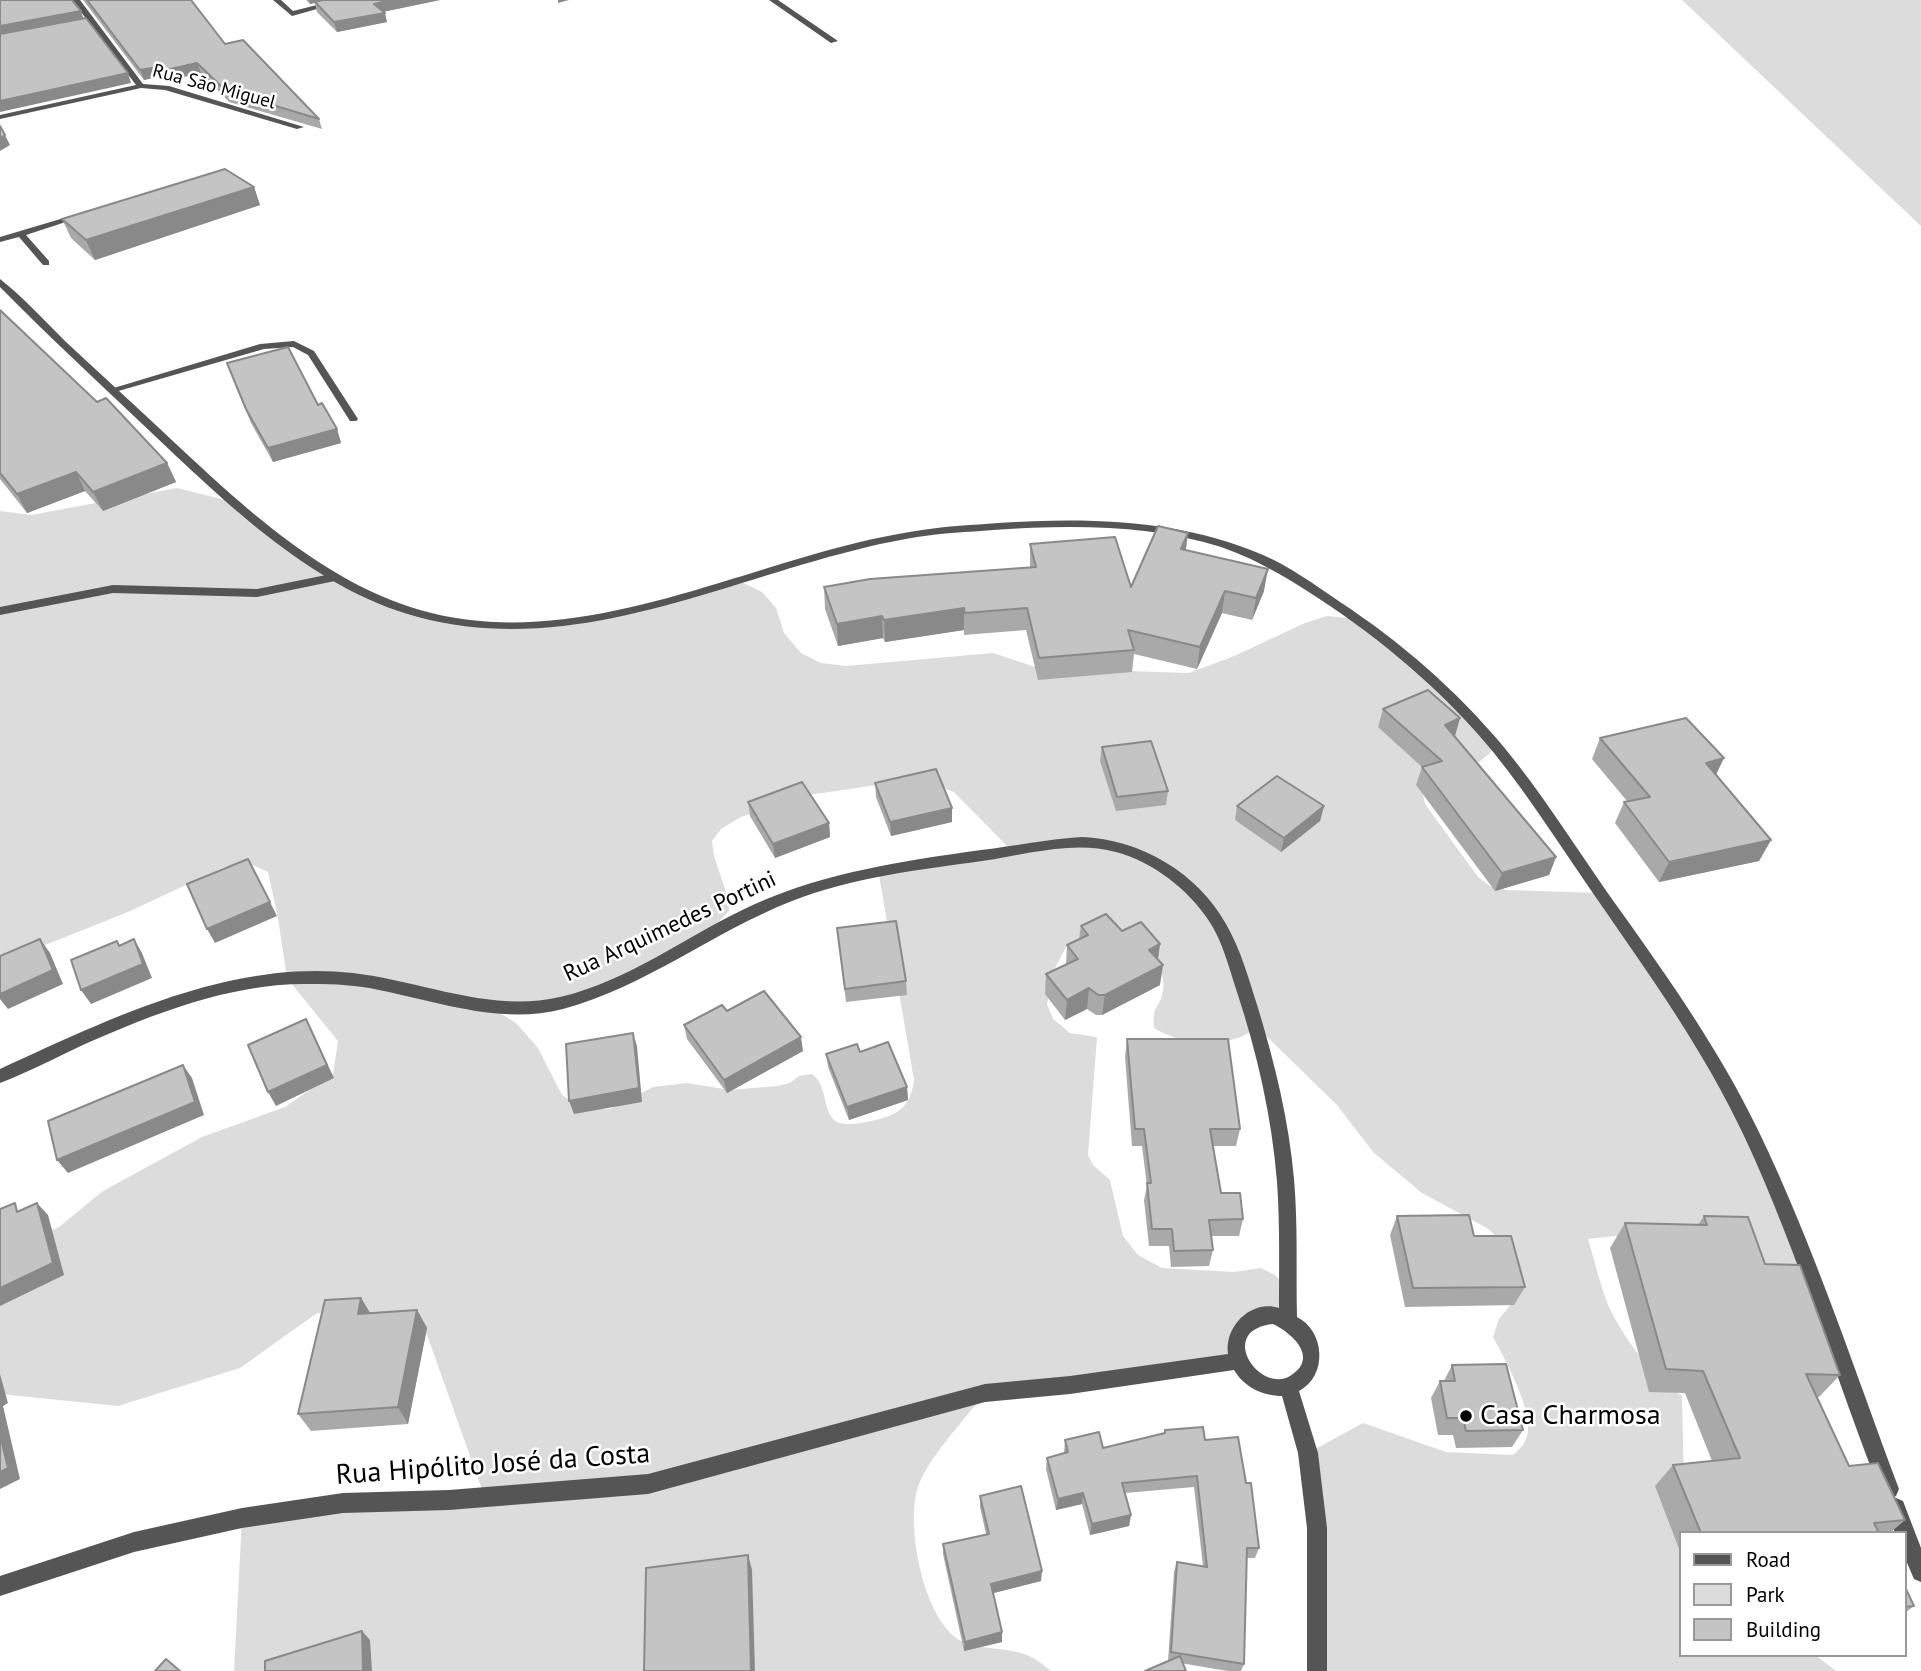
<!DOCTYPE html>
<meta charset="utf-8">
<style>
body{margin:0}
#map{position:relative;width:1921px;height:1671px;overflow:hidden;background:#fff;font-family:"PT Sans",sans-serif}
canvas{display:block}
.legend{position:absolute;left:1679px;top:1531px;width:228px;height:126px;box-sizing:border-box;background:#fff;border:2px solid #999;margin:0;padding:9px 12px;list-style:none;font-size:21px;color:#000}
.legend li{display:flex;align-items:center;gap:14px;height:35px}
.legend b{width:35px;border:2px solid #999}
</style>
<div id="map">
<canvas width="1921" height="1671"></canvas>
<ul class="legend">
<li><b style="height:9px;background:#555"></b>Road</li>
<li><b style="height:19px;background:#dcdcdc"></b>Park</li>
<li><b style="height:19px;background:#c4c4c4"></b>Building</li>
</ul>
</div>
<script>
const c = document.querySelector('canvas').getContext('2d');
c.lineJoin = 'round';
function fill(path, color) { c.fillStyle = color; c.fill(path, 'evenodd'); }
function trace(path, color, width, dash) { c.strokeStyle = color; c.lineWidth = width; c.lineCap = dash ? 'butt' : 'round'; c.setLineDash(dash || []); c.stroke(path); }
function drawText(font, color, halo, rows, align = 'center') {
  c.font = font + ' "PT Sans",sans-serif'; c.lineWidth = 5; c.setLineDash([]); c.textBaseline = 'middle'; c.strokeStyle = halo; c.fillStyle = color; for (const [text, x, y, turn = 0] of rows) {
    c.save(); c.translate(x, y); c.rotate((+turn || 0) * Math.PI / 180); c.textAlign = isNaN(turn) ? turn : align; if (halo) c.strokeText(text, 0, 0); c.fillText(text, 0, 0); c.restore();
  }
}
fill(new Path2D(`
 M1682,0H1921V226Z
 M177,488L233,502L336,577L423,615L514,626L615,612L737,580L762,592L776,608L784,633L801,653L821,663L846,666L993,653L1038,668L1189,673L1232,657L1305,623L1327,616L1358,619L1433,678L1495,746C1481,769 1446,776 1421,785L1425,804L1478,877L1490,886L1506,890L1600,893L1728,1088L1811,1279L1761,1262L1708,1226L1588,1239C1595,1261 1600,1286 1609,1307C1626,1342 1651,1374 1682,1396L1685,1533H1681V1655H1815L1836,1671H1317L1308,1453L1363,1423L1446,1452L1513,1455C1521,1448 1526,1443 1528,1432C1531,1407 1505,1359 1493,1337L1499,1319L1512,1303L1498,1238L1487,1228L1422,1193L1373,1152L1337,1105L1257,1027C1230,1050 1183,1046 1154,1028C1152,1003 1160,1009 1163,991C1167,969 1148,952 1136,937L1090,932L1066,947L1055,968L1047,1004L1053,1019L1070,1033L1097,1037L1088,1155L1093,1165L1110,1180L1123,1236L1138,1255L1162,1268L1234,1272L1261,1268L1275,1275L1287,1287L1288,1320L1246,1322L1238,1361L985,1393C966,1418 930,1456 919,1484C904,1521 923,1621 961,1641C980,1650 1004,1647 1024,1654C1034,1657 1042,1664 1051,1671H234L242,1518L485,1498L421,1318L317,1313L240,1368L118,1406L0,1394V1253L59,1227L103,1191L202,1137L285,1107L333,1074L338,1041L287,978L278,918L268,872L248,863L224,867L128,912L0,963V511L31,515ZM927,782L954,792L1012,851L878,869L914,1080C912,1093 909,1104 897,1112C887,1119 845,1129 835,1121C821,1108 829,1087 812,1074L799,1076L790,1083L777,1086L730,1090L687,1083L653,1087L610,1109H582L562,1095L538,1048L516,1023L490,1007L559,1003L635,972L705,936L729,911V901L714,856L712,841L721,829L741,817L808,795L891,783Z`), '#dcdcdc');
fill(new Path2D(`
 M74,215L81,217L26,235L49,261V265H43L19,237L0,242V237Z
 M294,341L314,351L358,419L356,421H350L308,355L293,347L264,349L115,392L112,393L107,390L260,344Z`), '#555');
fill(new Path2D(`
 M72,0H80L143,84L169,86L304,127L297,129L165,90L141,88L0,119V115L136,85Z
 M273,0H281L293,11L337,0H349L292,16Z
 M769,0H778L838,41L831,43Z
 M336,573L342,577L340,580L257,597L113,593L0,615V607L113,585L257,589Z
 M1082,837C1140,839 1198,873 1226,924C1241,950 1249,980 1258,1008C1275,1064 1289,1121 1294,1179C1298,1225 1296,1271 1297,1317C1325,1331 1328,1376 1299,1391L1318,1453L1327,1528V1671H1307V1528L1298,1453L1282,1396C1263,1396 1244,1387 1234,1370L1070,1394L985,1402L648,1494L449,1510L343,1513L242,1528L134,1552L0,1596V1576L134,1532L242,1508L343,1493L449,1490L648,1474L985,1384L1070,1376L1228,1354C1224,1327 1251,1299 1279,1308C1279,1266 1280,1224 1277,1182C1272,1117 1257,1053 1237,992C1229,968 1223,942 1209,921C1188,889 1153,862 1116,852C1072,840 1025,855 982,861C918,870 853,877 792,901C713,932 645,987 563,1009C501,1025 440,1002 379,990C357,985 335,984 312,984C234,982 155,1013 85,1044C57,1057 29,1072 0,1083V1069C109,1019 230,959 353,973C422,981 489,1013 560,997C630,981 690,933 755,904C827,872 903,861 981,850C1015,846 1048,839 1082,837ZM1273,1324C1292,1333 1320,1358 1290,1376C1259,1394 1216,1330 1273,1324Z`), '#555');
fill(new Path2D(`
 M0,279C23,297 44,320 65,341C96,370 128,399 159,428C235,499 318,580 420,610C588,658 758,553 922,530C947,526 973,525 998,523C1088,517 1180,519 1263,555C1291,567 1315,585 1340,602C1401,642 1456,690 1503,746C1541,792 1573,843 1607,892C1662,969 1717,1045 1758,1130C1814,1246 1854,1369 1899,1489L1896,1496L1889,1499L1882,1496C1835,1377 1799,1254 1745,1138C1705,1052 1651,977 1597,899C1563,850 1531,799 1494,753C1448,697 1393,649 1333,608C1297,584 1262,561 1221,547C1148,524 1069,525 993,530C968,532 942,533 917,537C751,564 590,663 418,617C309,588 218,495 138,420C92,376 45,333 0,287Z
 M1896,1498L1903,1501L1921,1548V1582L1914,1579L1905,1558V1533H1895L1886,1508L1889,1501Z`), '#555');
fill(new Path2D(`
 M83,0H191L225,44L319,119L322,129L229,102L201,73L170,80L161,76L144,80Z
 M306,0H440L383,12L387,22L337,32L317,12L315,3L310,4Z
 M254,187L260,205L95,260L71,238L62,219Z
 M0,310L97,402L167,463L176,482L103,511L85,491L27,513L0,479Z
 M232,377L318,405L337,429L341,443L273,462L251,423Z
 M1188,533L1186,550L1264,591L1252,620L1222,613L1197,669L1134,654L1132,672L1038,680L1026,630L964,635V630L885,642L883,638L838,646L825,609L824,587L1030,568V544L1131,587Z
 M1383,709L1454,737L1556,857L1549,875L1495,891L1416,785L1422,767L1378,727Z
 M1600,738L1716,775L1771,840L1759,861L1659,882L1615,823L1624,802L1627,801L1592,759Z
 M1102,747L1168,791L1166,805L1116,811L1100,761Z
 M875,783L952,808V822L891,836L876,797Z
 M748,802L829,823L830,837L775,858L750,816Z
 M1237,806H1324L1320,821L1281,852L1235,820Z
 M1081,926L1122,931L1160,944L1158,959L1160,985L1102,1015H1096L1087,1009L1065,1020L1045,994L1046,974L1066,965L1067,945L1079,939Z
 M837,928L906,981L907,995L846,1002Z
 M727,1011L803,1051L727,1093L687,1039L684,1025Z
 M1127,1039L1240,1129L1236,1146H1213L1221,1193L1243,1219L1239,1236H1211L1213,1250L1209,1266L1171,1267L1169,1246H1149L1144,1200L1147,1186L1142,1146H1132L1125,1057Z
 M860,1052L907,1087L908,1100L849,1120L828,1067L826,1054Z
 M1397,1216L1474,1236L1525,1287L1514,1305L1405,1307L1390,1235Z
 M1704,1216L1765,1264L1840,1375L1819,1397H1817L1849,1466L1905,1520L1890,1533H1681V1554L1655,1486L1673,1465L1712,1461L1685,1393L1649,1392L1610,1248L1625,1223L1698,1225Z
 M361,1298L370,1313L417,1310L427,1328L408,1424L311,1431L298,1414Z
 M1452,1365L1523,1430L1512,1447L1456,1448L1453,1435H1438L1431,1398L1440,1381H1444Z
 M1165,1430L1205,1440L1259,1548L1255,1558H1247L1244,1664L1241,1671H1228L1168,1661L1174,1572L1177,1562L1203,1566L1194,1487L1125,1493L1131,1515L1129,1526L1090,1535L1082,1504L1056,1510L1046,1469L1047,1458L1064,1453L1065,1440L1103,1448L1164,1433Z
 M980,1496L1041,1581L993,1593L1002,1642L964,1651L943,1554V1544L986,1534L980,1507Z
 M1905,1587L1914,1606L1905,1613Z`), '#a9a9a9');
fill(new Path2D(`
 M309,0H326L310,4Z
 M392,0H440L377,13L374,4Z
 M558,0H569L558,3Z
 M81,11L84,20L0,36V26Z
 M385,13L387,22L337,32L334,22Z
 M197,63L201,73L170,80L166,70Z
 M158,67L161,76L144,80L140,70Z
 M128,73L131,83L0,112V101Z
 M5,135L10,145L0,151V138Z
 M254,187L260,205L95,260L86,240Z
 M337,429L341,443L273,462L268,448Z
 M167,463L176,482L103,511L93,492Z
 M76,472L85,491L27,513L17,494Z
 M1188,533L1185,554L1181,549Z
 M1268,569L1264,591L1252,620L1256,598Z
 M1225,591L1222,613L1197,669L1200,647Z
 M964,608V630L885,642L884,620Z
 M882,616L883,638L838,646L837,624Z
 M1460,718L1455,736L1445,725Z
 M1724,758L1714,779L1706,763Z
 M1324,806L1320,821L1281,852L1284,838Z
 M952,808V822L891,836L890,822Z
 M829,823L830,837L775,858L773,844Z
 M1771,840L1759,861L1659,882L1669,862Z
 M1556,857L1549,875L1495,891L1502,873Z
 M270,902L277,916L215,943L207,929Z
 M40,939L50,953L63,984L8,1009L0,999V994Z
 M134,939L142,953L152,978L91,1004L81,990Z
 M1160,944L1157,965L1149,950Z
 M1163,965L1160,985L1102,1015L1105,995Z
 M1089,988L1087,1009L1065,1020L1067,1000Z
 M306,1019L334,1078L276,1106L268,1092Z
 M633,1033L637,1046L642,1102L574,1114L569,1101Z
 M801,1037L803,1051L727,1093L724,1080Z
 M183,1065L192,1078L204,1115L68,1173L57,1160Z
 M907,1087L908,1100L849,1120L847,1107Z
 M37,1203L48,1215L64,1275L0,1306V1288Z
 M361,1298L372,1316L358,1314Z
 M417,1310L427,1328L408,1424L398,1407Z
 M0,1374L8,1403L3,1406L20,1479L0,1489Z
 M1083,1493L1082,1504L1056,1510L1058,1499Z
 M1131,1515L1129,1526L1090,1535L1092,1524Z
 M748,1555L752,1570L755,1671H751Z
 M1042,1571L1041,1581L990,1594L991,1584Z
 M362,1631L370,1640L372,1671H363Z
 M1002,1632V1642L964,1651L965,1642Z`), '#898989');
const building = new Path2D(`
 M0,0H72L81,11L0,26Z
 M87,0H191L225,44L243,40L319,119L226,91L197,63L166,70L158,67L140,70Z
 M323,0H392L374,4L385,13L334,22L315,2Z
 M86,18L128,73L0,101V34Z
 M0,126L5,135L0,138Z
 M225,169L254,187L86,240L62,219Z
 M0,310L97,402L106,398L167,463L93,492L76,472L17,494L0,473Z
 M288,347L318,405L322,403L337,429L268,448L246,409L227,363Z
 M1158,526L1188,533L1181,549L1268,569L1256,598L1225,591L1200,647L1128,630L1134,650L1039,658L1027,608L965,613L964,608L884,620L882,616L837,624L824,587L870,579L1036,567L1030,544L1115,537L1131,587Z
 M1428,690L1460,718L1445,725L1556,857L1502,873L1422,767L1442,761L1383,709Z
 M1686,718L1724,758L1706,763L1771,840L1669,862L1624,802L1650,797L1600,738Z
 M1151,741L1168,791L1117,797L1102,747Z
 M936,769L952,808L890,822L875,783Z
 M1277,776L1324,806L1284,838L1237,806Z
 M802,782L829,823L773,844L748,802Z
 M248,859L270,902L207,929L187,884Z
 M1106,914L1122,931L1141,922L1160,944L1149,950L1163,965L1105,995H1098L1089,988L1067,1000L1046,974L1078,959L1067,945L1088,935L1081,926Z
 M896,921L906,981L845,989L837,928Z
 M40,939L53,970L0,994V956Z
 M134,939L143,964L81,990L71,960L117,941L119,946Z
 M764,991L801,1037L724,1080L684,1025L722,1005L727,1011Z
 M306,1019L327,1065L268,1092L248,1045Z
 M633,1033L639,1088L569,1101L566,1044Z
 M1127,1039H1228L1240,1129H1210L1221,1193H1240L1243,1219L1209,1220L1213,1250L1174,1251L1172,1229H1152L1147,1183H1151L1144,1129H1135Z
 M888,1042L907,1087L847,1107L826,1054L857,1044L860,1052Z
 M183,1065L195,1102L57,1160L48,1121Z
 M15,1203L17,1212L37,1203L53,1263L0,1288V1209Z
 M1469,1215L1474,1236H1511L1525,1287L1413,1288L1397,1216Z
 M1704,1216L1748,1217L1765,1264L1800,1265L1840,1375L1806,1374L1849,1466L1878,1463L1905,1520L1874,1523L1879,1533H1701L1673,1465L1740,1458L1703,1371L1666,1369L1625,1223L1707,1225Z
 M361,1298L358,1314L417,1310L398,1407L298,1414L325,1300Z
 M1506,1364L1523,1430L1466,1431L1463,1418H1447L1440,1381H1455L1452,1365Z
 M1203,1427L1205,1440L1238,1437L1246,1483H1251L1259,1548H1247L1244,1664L1171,1652L1177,1562L1207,1567L1197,1476L1122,1483L1131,1515L1092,1524L1083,1493L1058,1499L1047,1458L1068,1452L1065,1440L1099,1432L1103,1448L1165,1433V1430Z
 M0,1435L8,1468L0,1472Z
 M1021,1486L1042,1571L991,1584L1002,1632L965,1642L943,1544L989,1534L980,1496Z
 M748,1555L751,1671H644L646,1568Z
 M1905,1587L1914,1606L1905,1607Z
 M362,1631L363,1671H265V1661Z
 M1180,1656L1186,1671H1145Z
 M166,1659L180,1671H155Z`);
fill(building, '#c4c4c4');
trace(building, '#898989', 2);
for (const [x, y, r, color] of [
 [1466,1416,7,"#000"]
]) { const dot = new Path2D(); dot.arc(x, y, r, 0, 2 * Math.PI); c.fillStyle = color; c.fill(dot); trace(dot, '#fff', 2.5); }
drawText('19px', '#000', '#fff', [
 ["Rua São Miguel",214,87,15]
]);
drawText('23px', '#000', '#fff', [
 ["Rua Arquimedes Portini",670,927,-25]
]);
drawText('28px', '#000', '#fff', [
 ["Casa Charmosa",1480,1416]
], 'left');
drawText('28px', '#000', '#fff', [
 ["Rua Hipólito José da Costa",493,1465,-4]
]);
</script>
